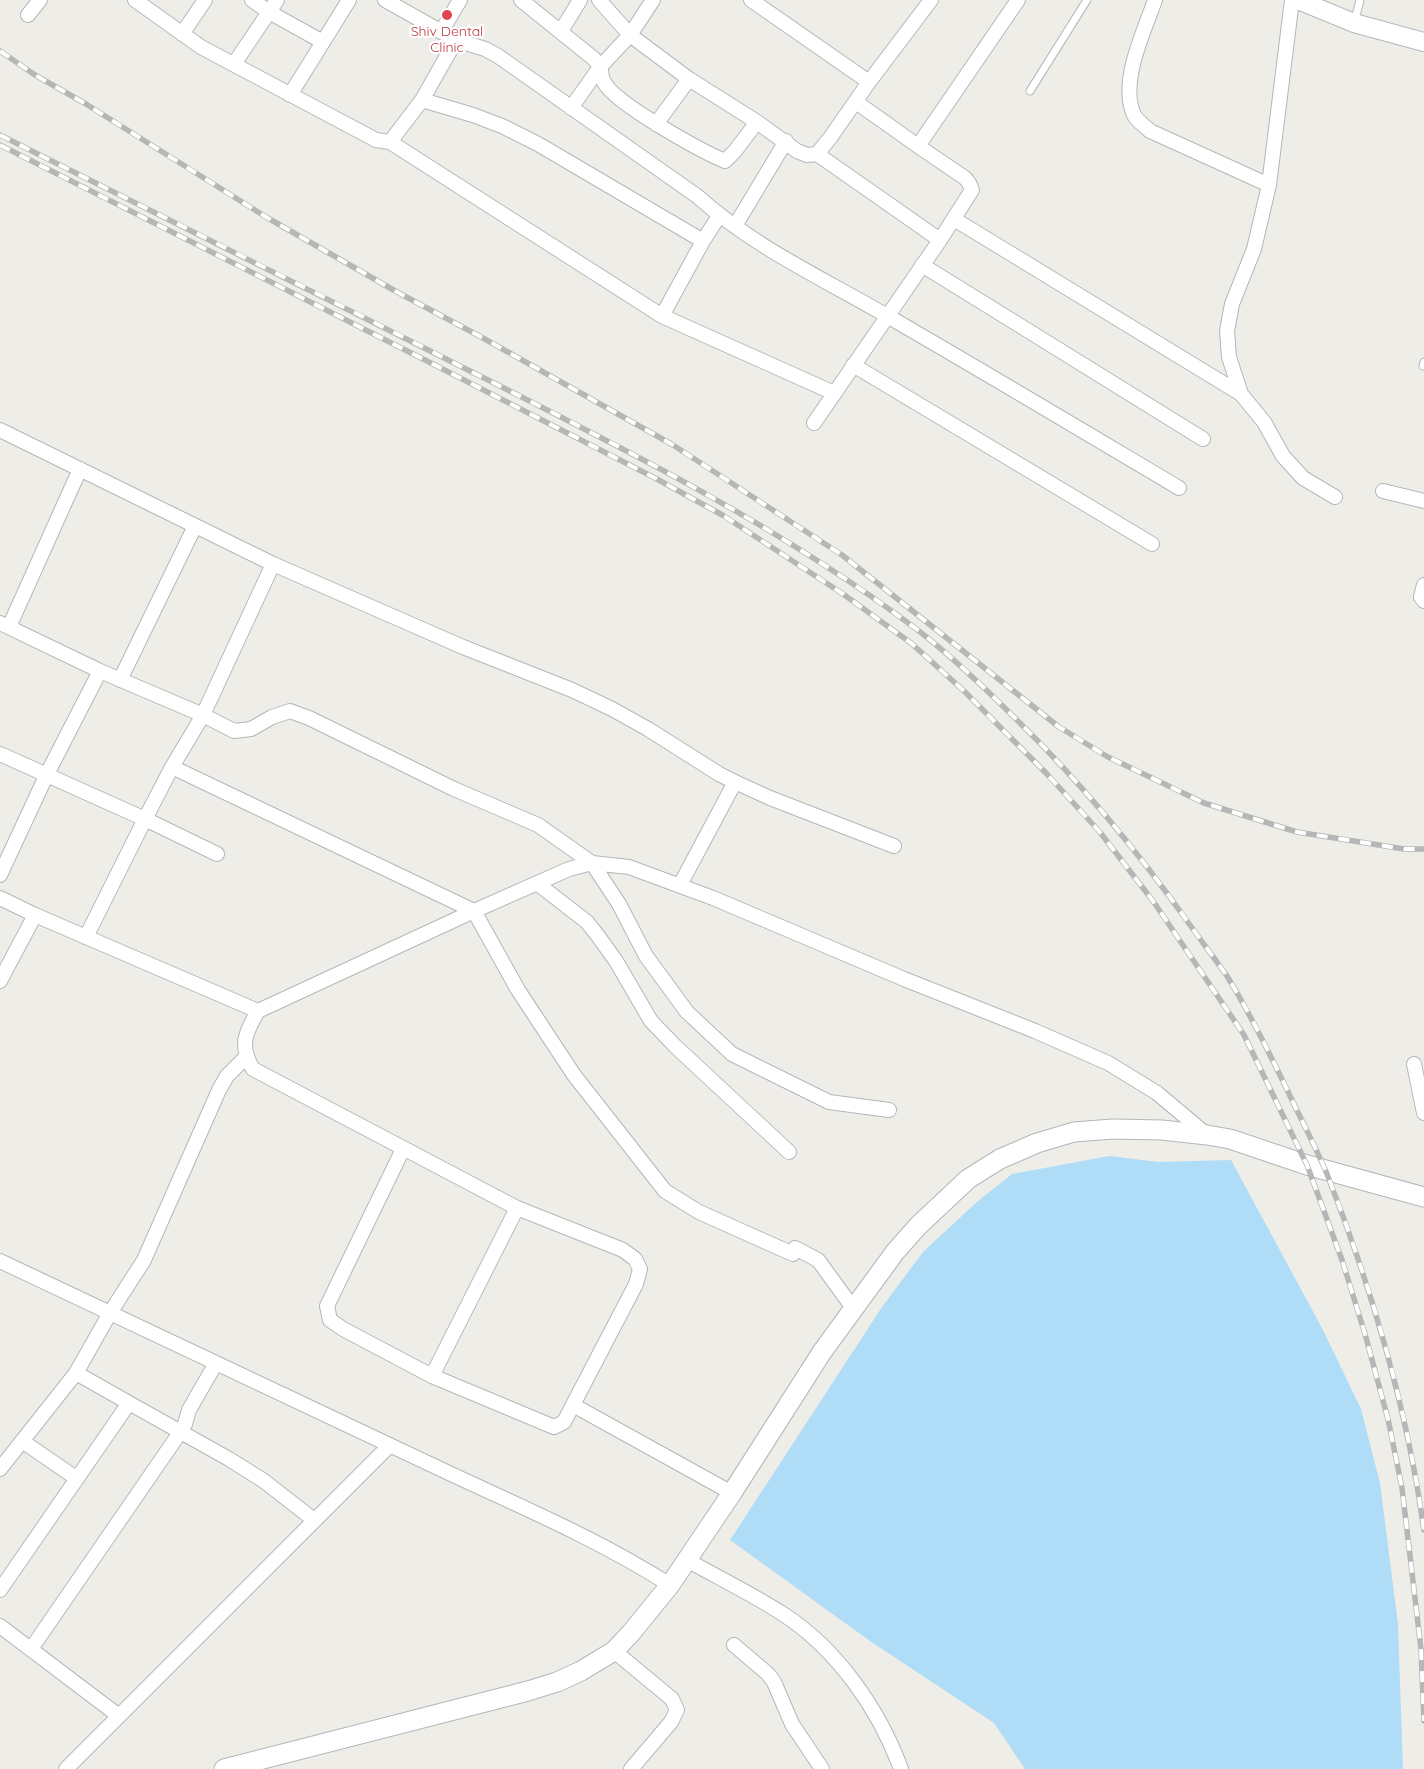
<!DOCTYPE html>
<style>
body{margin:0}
canvas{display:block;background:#efede7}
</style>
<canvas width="1424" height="1769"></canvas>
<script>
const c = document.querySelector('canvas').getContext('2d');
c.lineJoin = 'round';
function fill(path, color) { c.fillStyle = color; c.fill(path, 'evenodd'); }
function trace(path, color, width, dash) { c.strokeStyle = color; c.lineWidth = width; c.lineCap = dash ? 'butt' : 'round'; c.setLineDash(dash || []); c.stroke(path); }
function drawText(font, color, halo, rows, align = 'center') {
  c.font = font + ' Quicksand,sans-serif'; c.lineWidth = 4.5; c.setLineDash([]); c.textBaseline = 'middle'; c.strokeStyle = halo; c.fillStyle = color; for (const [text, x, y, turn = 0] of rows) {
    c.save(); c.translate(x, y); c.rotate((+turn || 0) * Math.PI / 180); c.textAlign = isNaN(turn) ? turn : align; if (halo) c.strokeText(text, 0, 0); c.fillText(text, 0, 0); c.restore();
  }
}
fill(new Path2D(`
 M1109,1156L1159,1162L1231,1160L1323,1330L1361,1409L1380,1483L1398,1624L1403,1769H1025L994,1723L870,1641L730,1540L882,1307L923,1252L978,1201L1012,1174Z`), '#afddf7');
const service = new Path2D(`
 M1354,23L1360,0
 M1030,91L1087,0
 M1423,366L1424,362`);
const minor = new Path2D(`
 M135,0L201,47L376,140L390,142L422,100L456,40
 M252,0L269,12L323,42
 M385,0L456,40L485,49L498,56L697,196C755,248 822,278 889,317C986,373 1083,431 1179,488
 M521,0L593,58C595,60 599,64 600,67C602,72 601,78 604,82C614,103 701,151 725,161L735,151L757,122
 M599,0L630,35L689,79L757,122L797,151L807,155L817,154L830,138L869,82L931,0
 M751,0L869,82
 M1155,0C1144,32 1119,82 1134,115C1137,121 1145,126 1150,131L1269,185
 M1292,0L1269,185L1254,249L1232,304L1227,331L1229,357L1241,394L1264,422L1283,456L1303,478L1335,497
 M28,15L40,0
 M561,31L580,0
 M441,32L460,0
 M182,34L205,0
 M234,64L277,0
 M290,95L349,0
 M422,100L473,115L502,126L538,144L703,241
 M571,108L600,67L630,35L653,0
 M656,124L689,79
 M390,142L662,316L834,393
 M918,146L1018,0
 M817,154L940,240
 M954,219L1241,394
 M735,226L786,141
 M922,265L1203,439
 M662,316L703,241L719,216
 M853,365L1152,544
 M814,423L940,240L972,190L969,183L965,178L918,146L856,102
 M0,430L273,564L463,647L572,690L612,709L648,729L719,774L735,782L770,798L894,846
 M1383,491L1424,501
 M1424,585L1421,597L1424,601
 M0,623L100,671L203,715L234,731L251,729L272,717L290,711L309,718L454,789L538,825L592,863L619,904L646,956L687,1012L732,1054L829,1102L889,1110
 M9,627L80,469
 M120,680L195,526
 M0,754L145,819L217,854
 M172,767L474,911L518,990L574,1075L665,1191L699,1212L793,1254
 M0,875L47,774L100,671
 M538,884L587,922L598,936L616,961L651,1021L675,1046L789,1152
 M680,885L735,782
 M0,898L35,915L258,1011L474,911L569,869L592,863L629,867L713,898L904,979L1035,1031L1108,1063L1157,1093L1207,1135
 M86,937L145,819L172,767L203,715L273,564
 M0,981L35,915
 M258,1011C245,1033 239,1046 253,1069L517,1208L623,1250L635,1259L640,1269L636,1284L564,1422L554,1427L432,1376L343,1329L330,1320L327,1306L403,1149
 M1414,1064L1424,1113
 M795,1248L818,1260L853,1308
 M0,1261C145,1330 290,1397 434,1466C514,1504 595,1537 670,1585
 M76,1373L110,1313L144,1260L219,1090L227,1076L246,1057
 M432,1376L517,1208
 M573,1405L732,1493
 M22,1441L76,1478
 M0,1469L76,1373L129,1403
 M687,1560C719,1578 752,1594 783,1614C837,1649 879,1709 901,1769
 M0,1590L129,1403L229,1459L264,1481L314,1520
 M0,1626L119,1716
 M734,1645L768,1674L774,1682L792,1724L822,1769
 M31,1649L181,1431L185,1424L189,1410L216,1363
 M614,1651L672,1699L677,1710L671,1722L631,1769
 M66,1769L390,1445`);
const tertiary = new Path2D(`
 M1298,0L1354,23L1424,42`);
const secondary = new Path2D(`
 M224,1769L528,1691L557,1682L581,1671L614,1651L631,1633L670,1585L732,1493L822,1352L895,1252L918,1226L968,1179L1000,1159L1037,1143L1074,1132L1113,1129L1162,1130L1207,1135L1230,1139L1307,1165L1424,1197`);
trace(service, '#b4b7ba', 9);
trace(minor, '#b4b7ba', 16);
trace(tertiary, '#b4b7ba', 20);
trace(secondary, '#b3b6ba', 21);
trace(service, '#fff', 7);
trace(minor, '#fff', 14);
trace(tertiary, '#fff', 18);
trace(secondary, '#fff', 19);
const rail = new Path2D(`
 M0,51L35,75L86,104L266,217L397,292L483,338L673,445L842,555L1059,727L1108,757L1204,803L1297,832L1404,849H1424
 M0,135C157,214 315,292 472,372C625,449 781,527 919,631C955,659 988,691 1020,723C1083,785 1139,853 1190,925C1202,942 1215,959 1227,976C1251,1015 1271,1056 1291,1098C1303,1123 1316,1148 1327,1174C1372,1289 1407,1407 1424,1530
 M0,145L427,361L655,478L724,516L843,594L911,643L964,691L1046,773L1099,831L1153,901L1244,1035L1307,1165L1342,1260L1365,1334L1388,1419L1402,1488L1421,1649L1424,1721`);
trace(rail, '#b5b6b6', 5.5);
trace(rail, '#fff', 4, [11]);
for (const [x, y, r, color] of [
 [447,15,6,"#e0444e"]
]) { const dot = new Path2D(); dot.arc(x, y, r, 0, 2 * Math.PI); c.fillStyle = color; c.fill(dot); trace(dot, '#fff', 2); }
drawText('14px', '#be3a42', '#fff', [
 ["Shiv Dental",447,32],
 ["Clinic",447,48]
]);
</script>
